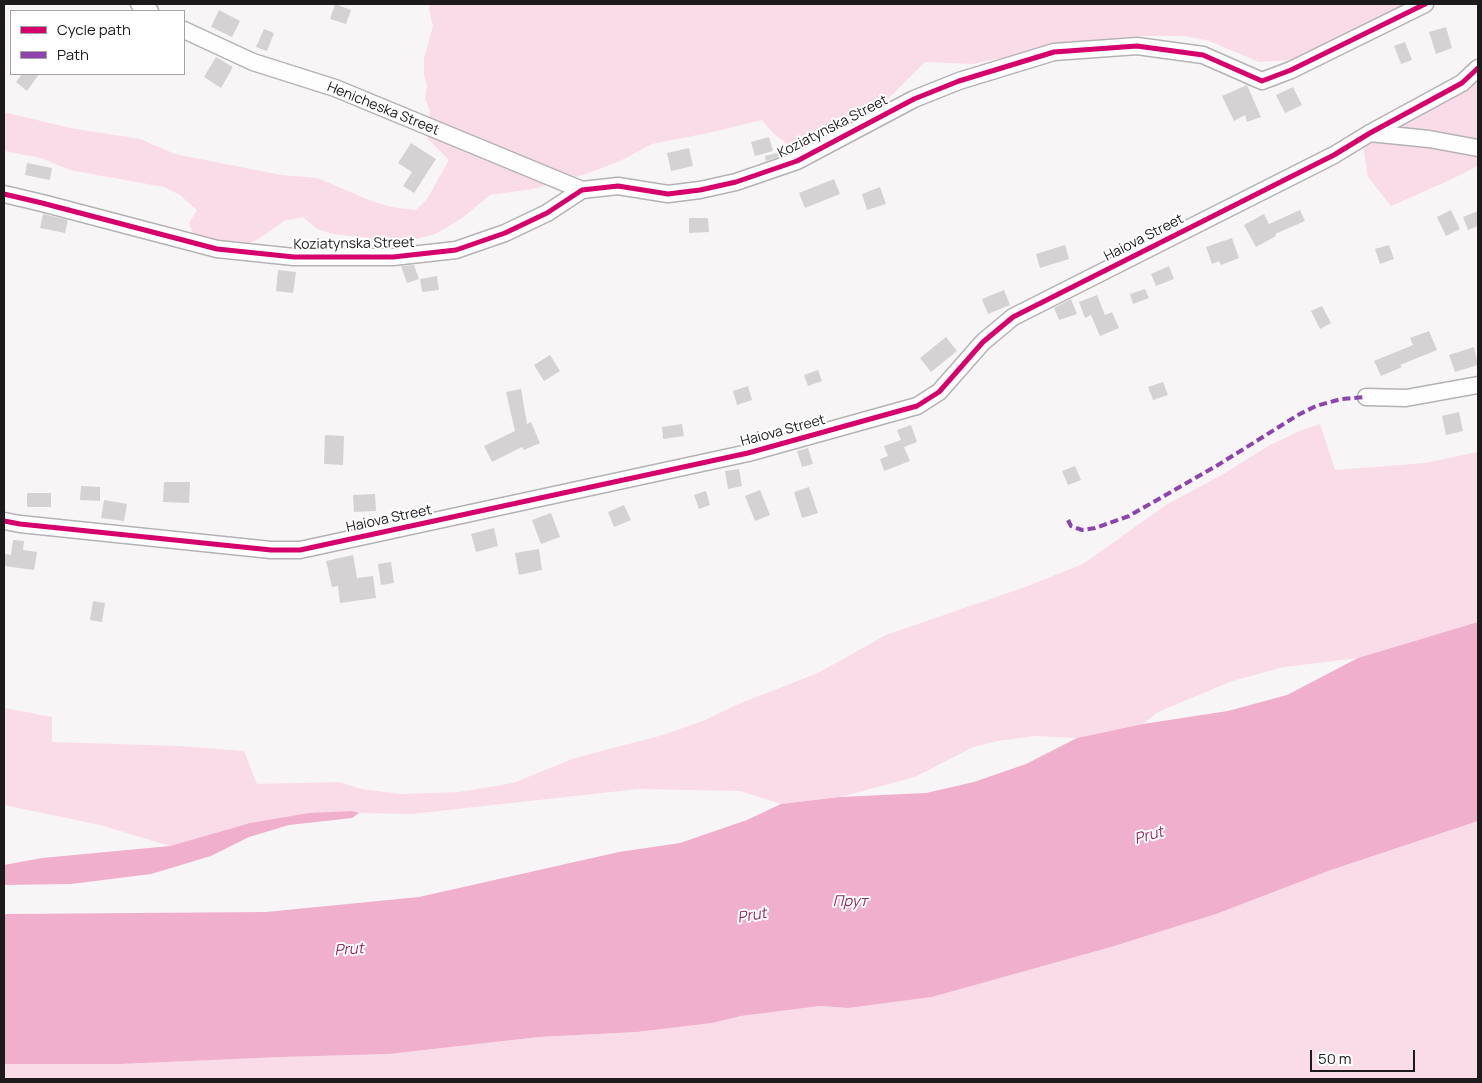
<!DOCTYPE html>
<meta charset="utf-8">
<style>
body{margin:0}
#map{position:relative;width:1482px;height:1083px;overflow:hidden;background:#f8f5f6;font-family:Manrope,sans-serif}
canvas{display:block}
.frame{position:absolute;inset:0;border:5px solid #1c1a1b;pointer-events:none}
.legend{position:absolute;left:10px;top:10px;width:175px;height:65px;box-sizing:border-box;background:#fff;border:1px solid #a4a3a4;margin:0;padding:6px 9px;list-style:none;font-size:15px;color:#1c1a1b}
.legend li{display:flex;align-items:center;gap:10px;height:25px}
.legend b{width:25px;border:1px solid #a4a3a4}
.scale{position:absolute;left:1310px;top:1050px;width:105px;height:22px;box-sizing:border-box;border:2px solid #1c1a1b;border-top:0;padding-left:6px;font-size:15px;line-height:18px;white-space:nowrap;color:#1c1a1b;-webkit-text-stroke:4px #fff;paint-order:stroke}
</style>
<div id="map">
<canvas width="1482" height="1083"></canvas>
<div class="frame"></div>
<ul class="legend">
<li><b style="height:6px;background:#d6006c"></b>Cycle path</li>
<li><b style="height:6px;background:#8e44ad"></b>Path</li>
</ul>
<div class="scale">50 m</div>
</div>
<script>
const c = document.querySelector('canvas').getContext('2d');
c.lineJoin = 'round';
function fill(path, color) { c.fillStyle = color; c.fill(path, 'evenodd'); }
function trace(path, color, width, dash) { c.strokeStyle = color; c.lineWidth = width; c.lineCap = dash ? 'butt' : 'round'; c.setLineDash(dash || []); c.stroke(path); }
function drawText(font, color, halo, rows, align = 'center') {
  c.font = font + ' Manrope,sans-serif'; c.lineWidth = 4; c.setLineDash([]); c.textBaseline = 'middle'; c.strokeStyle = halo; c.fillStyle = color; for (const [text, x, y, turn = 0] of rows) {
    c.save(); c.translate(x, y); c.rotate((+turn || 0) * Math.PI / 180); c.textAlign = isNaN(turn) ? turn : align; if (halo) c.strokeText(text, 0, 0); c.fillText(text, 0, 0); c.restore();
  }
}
fill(new Path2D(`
 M430,4H1407L1293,60L1259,62L1207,40L1182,36H1136L1057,43L1015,55L973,64L925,62L889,98L861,120L824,131L805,141L790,146L774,134L762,120L708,133L652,144L620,161L586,174L533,189L490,195L461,219L435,234L404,242L333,234L317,229L303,217L284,221L260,238L250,243L221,244L195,239L189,223L197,210L180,195L164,187L70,170L41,158L4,151V112L70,128L140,139L175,154L281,175L317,178L374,202L397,208L416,210L427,199L449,160L427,138L430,111L425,99L427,85L424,76V58L433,26L429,10Z
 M1478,79V166L1452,179L1391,206L1368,177L1363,146L1470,88Z
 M1320,424L1335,470L1425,463L1478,452V622L1358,658L1284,667L1232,681L1158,712L1143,724L1077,738L1034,736L998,741L973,747L915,777L840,797L781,804L740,791L638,789L412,814L359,813L351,811L250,823L170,846L100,825L4,805V708L52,717V742L180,746L244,751L257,784L339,782L361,789L402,794L459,792L513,783L575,758L663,735L705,720L741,703L818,673L886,635L1028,586L1083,564L1166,505L1225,473L1270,445L1302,430Z
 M1478,821V1079H4V1064H120L281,1057L389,1054L539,1037L637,1032L712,1023L741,1016L820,1006L848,1008L932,997L1111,947L1216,914L1331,870Z`), '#fadbe8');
fill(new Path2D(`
 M1478,622V821L1331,870L1216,914L1111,947L932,997L848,1008L820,1006L741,1016L712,1023L637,1032L539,1037L389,1054L281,1057L120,1064H4V914L266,912L419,897L619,852L680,843L747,820L781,804L840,797L926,793L974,782L1026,764L1077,738L1143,724L1228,711L1287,695L1358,658Z
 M352,811L359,813L352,818L289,825L249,837L211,856L151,874L71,884L4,885V865L42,858L170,846L250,823L309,813Z`), '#f0afcd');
fill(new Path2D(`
 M335,4L351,10L346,24L330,19Z
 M219,10L240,21L232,37L211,27Z
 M1446,27L1452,48L1436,54L1429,32Z
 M264,29L274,33L267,51L256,47Z
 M1405,42L1412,60L1401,64L1394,46Z
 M216,57L233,67L221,88L204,77Z
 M22,74H39L27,91L16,82Z
 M1247,85L1261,117L1247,122L1245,115L1234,121L1222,96Z
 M1293,87L1302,105L1285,113L1276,95Z
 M769,137L773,151L755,156L751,142Z
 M411,143L436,159L414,193L403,186L412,172L398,163Z
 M689,148L693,166L671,171L667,153Z
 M784,151L785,155L766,161L765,156Z
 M27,163L52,168L50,180L25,175Z
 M834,179L840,194L805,208L799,193Z
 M880,187L886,204L867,210L862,194Z
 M1300,210L1305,221L1275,234L1276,236L1256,247L1244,225L1264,214L1269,224Z
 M1451,210L1460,229L1446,236L1437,217Z
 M1478,211V226L1468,230L1463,217Z
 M43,214L68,220L65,233L40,228Z
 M689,218H708L709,232L689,233Z
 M1232,238L1239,258L1221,265L1219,261L1212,264L1206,247Z
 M1065,245L1069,259L1040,268L1036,254Z
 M1389,245L1394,259L1380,264L1375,249Z
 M414,265L419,279L407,283L401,266Z
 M1169,266L1174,279L1156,286L1151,274Z
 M278,270L296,272L293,293L276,291Z
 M437,276L439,290L422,292L420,279Z
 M1145,289L1149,298L1133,304L1130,294Z
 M1004,290L1010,305L988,314L982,299Z
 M1097,295L1105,315L1112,312L1119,328L1100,336L1091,315L1085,318L1079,302Z
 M1071,299L1077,314L1059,320L1054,308Z
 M1322,306L1331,323L1320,329L1311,311Z
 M1429,331L1437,350L1400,365L1402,367L1381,376L1374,361L1413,345L1410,338Z
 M946,337L957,351L931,372L920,358Z
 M1474,347L1478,365L1455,372L1449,355Z
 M550,355L560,371L544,381L534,365Z
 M818,370L822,381L808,386L804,375Z
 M1163,382L1168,395L1153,400L1148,387Z
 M748,386L752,400L737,405L733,391Z
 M521,389L527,424L531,422L540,443L524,450L522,447L492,462L484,446L515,431L506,392Z
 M1459,412L1463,431L1446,435L1442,416Z
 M682,424L684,436L663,439L662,427Z
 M911,425L917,442L904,447L910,461L884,471L880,459L888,456L884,446L901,440L897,430Z
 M325,435L344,436L343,465L324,464Z
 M808,448L813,464L802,467L797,451Z
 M1075,466L1081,480L1068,485L1062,471Z
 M739,469L742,486L728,489L725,471Z
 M164,482H190L189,503L163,502Z
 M81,486L100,487V501L80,500Z
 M809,487L818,513L802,518L794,492Z
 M760,490L770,515L755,521L745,496Z
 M706,491L710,505L699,509L694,495Z
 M27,493H51V507H27Z
 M375,494L376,511L354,512L353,495Z
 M104,500L127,504L124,521L101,518Z
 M624,505L631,520L614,527L608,512Z
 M551,513L560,537L541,544L532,520Z
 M494,528L498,546L476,552L471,534Z
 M13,540L24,541L23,550L37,552L34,570L4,566V554L11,555Z
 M539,549L542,570L519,575L515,553Z
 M353,555L357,578L373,576L376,598L340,603L338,586L332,587L326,561Z
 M391,562L394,583L381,585L378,564Z
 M93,601L105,603L102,622L90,620Z`), '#d4d2d3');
const street = new Path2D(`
 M139,4L150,11
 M184,30L253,62L335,88L582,190
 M1370,133L1429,139L1478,148
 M4,194L42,203L217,249L294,257H393L456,250L505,233L547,213L582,190L618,186L668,194L700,190L736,182L797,161L914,99L959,81L1054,52L1137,46L1203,55L1262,81L1291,70L1425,4
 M1366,397L1406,398L1478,385
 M4,521L20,524L271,550H300L748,453L917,406L939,392L983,342L1013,317L1334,155L1370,133L1462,83L1478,68`);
trace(street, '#b4b2b3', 19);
trace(street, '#fefefe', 16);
trace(new Path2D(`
 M1068,520L1071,526L1082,530L1095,528L1129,516L1218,465L1298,415L1316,406L1341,399L1366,397`), '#8e44ad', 4, [8, 4]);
trace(new Path2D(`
 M4,194L42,203L217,249L294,257H393L456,250L505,233L547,213L582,190L618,186L668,194L700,190L736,182L797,161L914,99L959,81L1054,52L1137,46L1203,55L1262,81L1291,70L1425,4
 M4,521L20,524L271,550H300L748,453L917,406L939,392L983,342L1013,317L1334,155L1370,133L1462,83L1478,68`), '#d6006c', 5);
drawText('14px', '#1c1a1b', '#fff', [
 ["Henicheska Street",383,109,22],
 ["Koziatynska Street",833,127,-27],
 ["Haiova Street",1144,238,-27],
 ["Koziatynska Street",354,244,-1],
 ["Haiova Street",783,431,-15],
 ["Haiova Street",389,519,-12]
]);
drawText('italic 15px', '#902860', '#fff', [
 ["Prut",1149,836,-16],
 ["Прут",850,902],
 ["Prut",752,916,-10],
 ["Prut",349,950,-4]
]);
</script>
